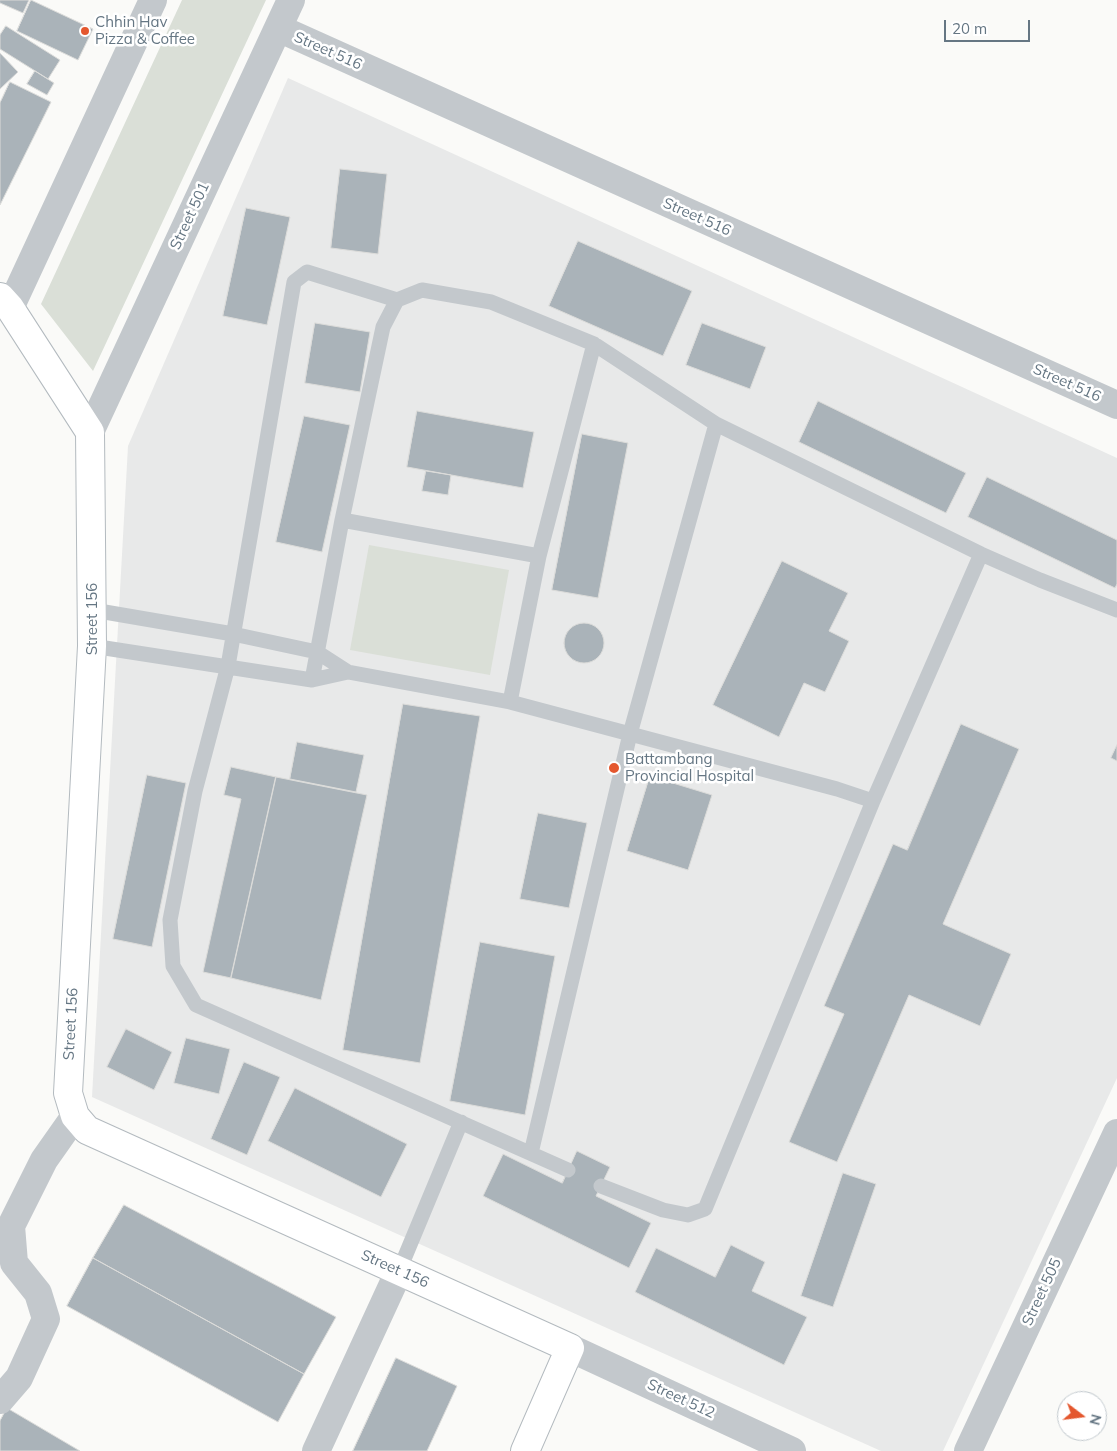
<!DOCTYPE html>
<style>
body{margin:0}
#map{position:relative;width:1117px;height:1451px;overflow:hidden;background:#fafaf8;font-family:Mulish,sans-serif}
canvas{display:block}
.north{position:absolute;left:1057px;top:1391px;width:50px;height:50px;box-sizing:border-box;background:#fff;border:1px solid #c1c8cd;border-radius:50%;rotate:105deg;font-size:14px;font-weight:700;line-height:20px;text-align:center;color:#657683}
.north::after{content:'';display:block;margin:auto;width:18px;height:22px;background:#e4572e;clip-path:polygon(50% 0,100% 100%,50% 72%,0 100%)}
.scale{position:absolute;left:944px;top:20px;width:86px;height:22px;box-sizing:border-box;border:2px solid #657683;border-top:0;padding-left:6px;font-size:15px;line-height:18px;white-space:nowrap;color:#657683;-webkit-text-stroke:4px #fff;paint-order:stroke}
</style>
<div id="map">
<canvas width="1117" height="1451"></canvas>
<div class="north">N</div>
<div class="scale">20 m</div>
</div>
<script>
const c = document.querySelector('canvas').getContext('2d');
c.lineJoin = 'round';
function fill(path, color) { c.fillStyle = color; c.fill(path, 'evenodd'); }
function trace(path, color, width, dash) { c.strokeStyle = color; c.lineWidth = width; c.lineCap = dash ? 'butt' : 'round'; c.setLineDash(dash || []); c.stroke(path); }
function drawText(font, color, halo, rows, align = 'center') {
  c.font = font + ' Mulish,sans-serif'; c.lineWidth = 5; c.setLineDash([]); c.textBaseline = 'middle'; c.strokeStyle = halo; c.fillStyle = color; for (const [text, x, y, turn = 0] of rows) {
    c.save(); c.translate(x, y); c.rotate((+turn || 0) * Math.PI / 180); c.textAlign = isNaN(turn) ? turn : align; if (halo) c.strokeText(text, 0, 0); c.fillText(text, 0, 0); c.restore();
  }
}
fill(new Path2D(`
 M288,78L1117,458V1078L943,1451H881L92,1097L128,446Z`), '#e8e9e9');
fill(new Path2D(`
 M182,0H266L93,371L41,304Z
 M369,545L509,570L490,675L350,650Z`), '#dadfd7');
const building = new Path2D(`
 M0,0H29L23,13L0,3Z
 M31,0L93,29L78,60L17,31Z
 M6,26L60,60L48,79L0,49V35Z
 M0,53L18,72L0,89Z
 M35,71L54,83L47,95L27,84Z
 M10,82L51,102L0,205V103Z
 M340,169L387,174L378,254L331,248Z
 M246,208L290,217L267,325L223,316Z
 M578,241L692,291L663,356L549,306Z
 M315,323L370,332L360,392L305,383Z
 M702,323L766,347L750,389L686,365Z
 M818,401L966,473L946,513L799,442Z
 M417,411L534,432L523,488L407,467Z
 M304,416L350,425L322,552L276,542Z
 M582,434L628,443L598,598L552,590Z
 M426,471L451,475L448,495L422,491Z
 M987,477L1117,540V584L1115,588L968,517Z
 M782,561L848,593L829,631L849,641L825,692L804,683L779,737L713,705Z
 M564 643a20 20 0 1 1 40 0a20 20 0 1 1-40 0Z
 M403,704L480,716L420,1063L343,1050Z
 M961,724L1019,749L943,924L1011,954L980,1026L909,995L837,1162L789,1142L844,1014L824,1006L893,844L907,850Z
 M297,742L364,755L356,792L290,779Z
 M1117,745V761L1111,758Z
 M231,767L276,777L231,978L203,972L241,799L224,795Z
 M147,775L186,783L152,947L113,939Z
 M650,776L712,795L688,870L627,851Z
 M276,777L367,795L321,1000L231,978Z
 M538,813L587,823L569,908L520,899Z
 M480,942L555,956L525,1115L450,1101Z
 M126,1029L172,1052L154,1090L107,1067Z
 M186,1038L230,1049L219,1094L174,1083Z
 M244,1062L280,1077L247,1155L211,1139Z
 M295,1088L407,1144L381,1197L268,1141Z
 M577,1151L610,1167L596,1196L651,1223L629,1268L483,1196L503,1154L562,1183Z
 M843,1173L876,1184L833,1307L801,1296Z
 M124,1205L336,1317L304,1374L93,1258Z
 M731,1245L765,1262L752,1291L807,1317L784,1365L635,1292L656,1248L715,1277Z
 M93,1258L304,1374L278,1422L67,1306Z
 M396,1358L457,1386L427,1451H353Z
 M7,1408L80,1451H0V1421Z`);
fill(building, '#aab3b9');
trace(building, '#dcdcda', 1);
const secondary = new Path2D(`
 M0,297L10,308L90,432L92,646L68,1093L75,1116L87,1130L570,1348L525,1451`);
trace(secondary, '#b3babf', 30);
trace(new Path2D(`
 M397,300L307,272L294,282L228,666L195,791L170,920L173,966L196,1005L568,1170
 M342,520L539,556
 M93,610L233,634L317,652L348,672
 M92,646L312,680L348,672L510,702L837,789L873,801
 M312,680L342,520L383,327L397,300L422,290L491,302L594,344L716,424L981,554L1040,580L1117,610
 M510,702L539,556L594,344
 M531,1153L630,734L716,424
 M601,1186L663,1210L688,1215L705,1209L873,801L981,554
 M399,1271L461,1122`), '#c3c8cc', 15);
trace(new Path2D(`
 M278,28L1117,405
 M10,308L153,0
 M90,432L291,0
 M570,1348L792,1451
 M0,1400L19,1378L46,1319L38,1293L14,1263L11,1226L44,1160L75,1116
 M316,1451L399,1271
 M968,1451L1117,1133`), '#c3c8cc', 28);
trace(secondary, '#fff', 28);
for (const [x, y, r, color] of [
 [85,31,5,"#e4572e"],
 [614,768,6,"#e4572e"]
]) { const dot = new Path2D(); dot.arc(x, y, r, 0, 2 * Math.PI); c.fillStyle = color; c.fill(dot); trace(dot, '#fff', 2); }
drawText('15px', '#657683', '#fff', [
 ["Chhin Hav",95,22],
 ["Pizza & Coffee",95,39],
 ["Battambang",625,759],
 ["Provincial Hospital",625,776]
], 'left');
drawText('15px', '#657683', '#fff', [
 ["Street 516",328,51,24],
 ["Street 501",190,216,-65],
 ["Street 516",697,217,24],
 ["Street 516",1067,383,24],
 ["Street 156",92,619,-90],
 ["Street 156",71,1024,-87],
 ["Street 156",395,1269,24],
 ["Street 505",1042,1292,-65],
 ["Street 512",681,1399,25]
]);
</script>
